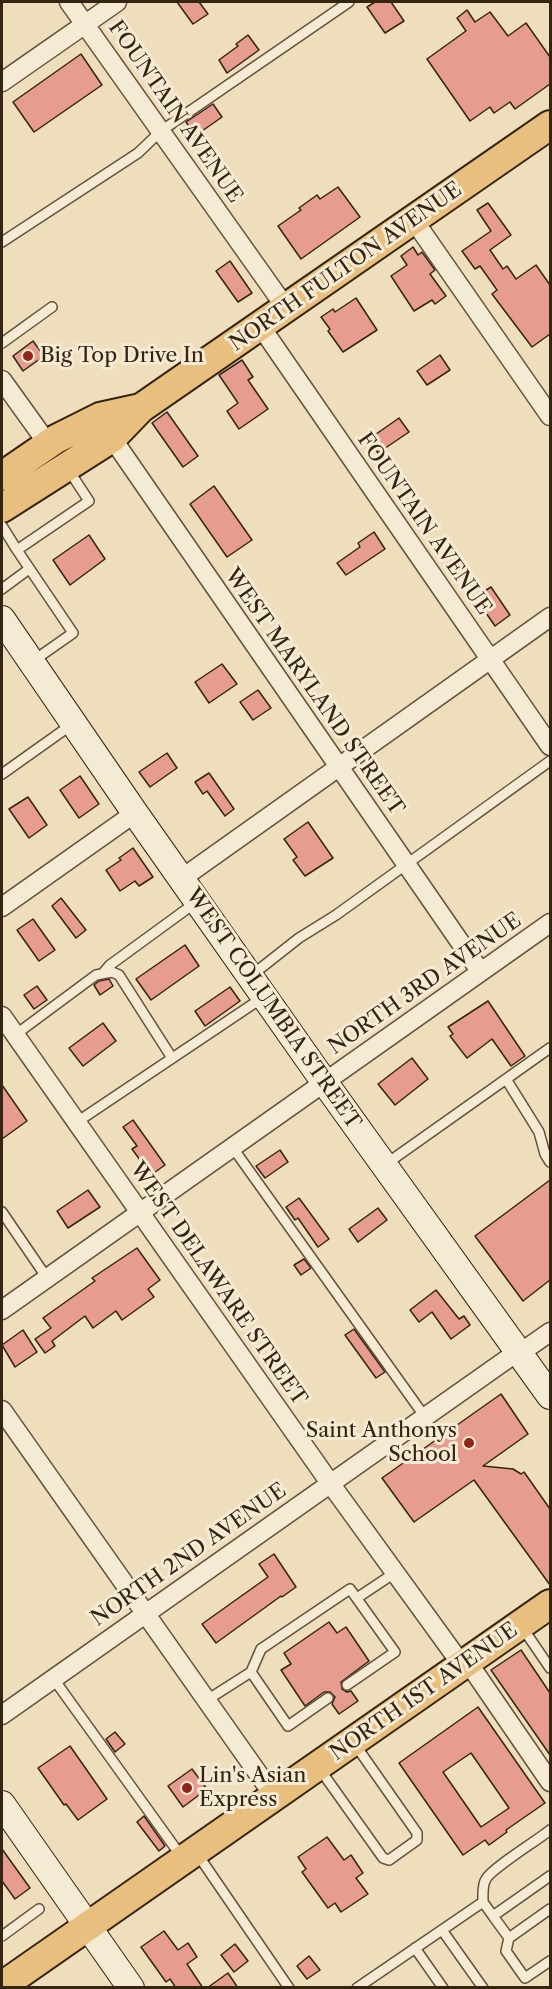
<!DOCTYPE html>
<style>
body{margin:0}
#map{position:relative;width:552px;height:1989px;overflow:hidden;background:#efdebc;font-family:"Libre Caslon Text",serif}
canvas{display:block}
.frame{position:absolute;inset:0;border:3px solid #342412;pointer-events:none}
</style>
<div id="map">
<canvas width="552" height="1989"></canvas>
<div class="frame"></div>
</div>
<script>
const c = document.querySelector('canvas').getContext('2d');
c.lineJoin = 'round';
function fill(path, color) { c.fillStyle = color; c.fill(path, 'evenodd'); }
function trace(path, color, width, dash) { c.strokeStyle = color; c.lineWidth = width; c.lineCap = dash ? 'butt' : 'round'; c.setLineDash(dash || []); c.stroke(path); }
function drawText(font, color, halo, rows, align = 'center') {
  c.font = font + ' "Libre Caslon Text",serif'; c.lineWidth = 6; c.setLineDash([]); c.textBaseline = 'middle'; c.strokeStyle = halo; c.fillStyle = color; for (const [text, x, y, turn = 0] of rows) {
    c.save(); c.translate(x, y); c.rotate((+turn || 0) * Math.PI / 180); c.textAlign = isNaN(turn) ? turn : align; if (halo) c.strokeText(text, 0, 0); c.fillText(text, 0, 0); c.restore();
  }
}
const building = new Path2D(`
 M177,2H199L208,14L193,24Z
 M375,2H391L404,21L385,33L367,7Z
 M467,10L475,22L490,12L508,36L526,23L550,57V84L515,109L510,102L494,113L490,107L470,121L427,59L466,31L457,18Z
 M248,35L259,50L227,73L219,60L238,46L236,44Z
 M81,54L102,85L34,132L13,102Z
 M213,104L222,117L195,136L186,122Z
 M338,187L360,217L301,259L278,226L301,210L299,208L317,195L320,199Z
 M488,203L511,235L490,250L503,269L507,266L516,279L536,265L550,285V334L532,347L492,294L497,290L480,266L475,269L462,251L491,231L477,210Z
 M413,247L418,255L422,252L435,270L430,274L446,296L435,304L432,300L414,311L391,276L407,265L401,256Z
 M230,261L252,293L238,302L216,271Z
 M356,298L377,330L343,352L328,331L330,329L321,317L333,309L335,312Z
 M33,341L44,356L23,371L13,356Z
 M440,355L450,370L427,385L417,371Z
 M242,360L253,377L248,380L268,409L239,429L227,411L238,403L219,375Z
 M167,412L198,456L183,467L152,423Z
 M399,418L409,432L378,453L369,439Z
 M214,486L252,540L227,557L190,504Z
 M374,532L385,549L346,575L337,563L360,547L358,543Z
 M89,535L105,559L70,585L53,560Z
 M491,587L510,615L495,626L475,597Z
 M222,664L237,684L209,703L195,682Z
 M258,690L271,708L253,720L240,702Z
 M167,753L177,768L150,787L139,772Z
 M209,773L234,809L225,816L207,791L203,794L195,782Z
 M80,776L99,804L79,818L60,790Z
 M28,797L47,825L29,838L9,809Z
 M308,822L333,858L305,876L293,860L297,857L284,839Z
 M133,848L153,877L139,886L135,881L120,891L106,870L121,860L119,858Z
 M61,898L86,930L76,938L52,906Z
 M33,919L55,950L39,961L17,930Z
 M185,945L199,966L151,1000L136,979Z
 M109,979L113,986L100,995L94,985L99,981Z
 M37,986L47,1000L34,1009L24,995Z
 M230,987L240,1001L205,1026L195,1011Z
 M488,1001L525,1056L511,1066L492,1039L467,1058L450,1036L453,1034L448,1027Z
 M103,1023L116,1041L83,1066L69,1048Z
 M412,1058L428,1079L395,1105L378,1084Z
 M2,1085L27,1121L2,1139Z
 M133,1120L165,1165L151,1175L132,1149L137,1146L123,1127Z
 M280,1150L288,1162L265,1178L256,1166Z
 M550,1180V1280L523,1301L475,1236Z
 M88,1190L100,1207L68,1228L57,1211Z
 M299,1198L329,1239L318,1247L298,1218L295,1220L286,1207Z
 M378,1208L387,1220L358,1242L349,1229Z
 M137,1248L160,1280L148,1289L154,1297L122,1320L116,1311L93,1328L85,1316L52,1341L55,1346L45,1353L35,1339L51,1328L43,1318L95,1281L92,1278Z
 M304,1259L311,1268L301,1275L294,1265Z
 M436,1290L459,1319L464,1316L470,1325L451,1339L432,1312L419,1322L410,1310Z
 M354,1329L385,1372L376,1378L345,1335Z
 M23,1330L37,1352L15,1367L2,1345Z
 M501,1394L528,1434L483,1466L513,1469L521,1474L524,1472L550,1509V1585L474,1480L414,1522L382,1478Z
 M274,1554L296,1587L282,1597L281,1596L216,1643L202,1624L268,1577L259,1564Z
 M329,1622L337,1633L346,1627L369,1661L341,1682L342,1689L347,1692L351,1691L358,1701L339,1714L332,1704L335,1697L330,1692H324L305,1706L281,1670L291,1664L284,1653Z
 M521,1650L550,1693V1755L491,1670Z
 M478,1707L545,1803L506,1830L507,1832L489,1845L485,1840L463,1855L399,1763ZM471,1753L509,1808L481,1827L443,1772Z
 M115,1732L125,1744L115,1752L106,1739Z
 M70,1746L107,1799L78,1820L66,1804L64,1805L38,1768Z
 M192,1769L207,1789L183,1807L168,1786Z
 M144,1816L165,1846L159,1851L137,1822Z
 M327,1837L344,1860L351,1855L363,1873L356,1878L368,1894L341,1912L335,1903L328,1908L302,1872L306,1869L298,1857Z
 M2,1849L30,1888L15,1899L2,1881Z
 M164,1931L178,1950L188,1943L197,1957L187,1964L203,1988H176L170,1979L166,1982L141,1947Z
 M235,1944L248,1961L234,1972L221,1955Z
 M309,1956L320,1970L307,1979L297,1966Z
 M228,1973L238,1988H207Z`);
fill(building, '#e79c90');
trace(building, '#342412', 1.5);
const lane = new Path2D(`
 M2,242L138,153L161,131L349,2
 M2,343L52,307
 M2,526L17,550
 M2,589L29,569
 M33,661L73,633L17,550L89,501L68,469
 M2,774L71,725
 M104,972L110,965L195,903
 M252,975L299,938L336,915L550,761
 M15,1035L96,975L112,972L119,975L172,1058
 M506,1079L539,1132L545,1154L550,1162
 M77,1122L262,998
 M233,1148L425,1417
 M386,1164L550,1048
 M2,1212L47,1278
 M357,1598L396,1572
 M522,1627L550,1668
 M251,1672L288,1726L328,1698
 M53,1678L181,1856
 M207,1700L251,1672L261,1649L350,1589L395,1652L347,1685
 M319,1768L383,1858L389,1860L417,1840V1833L354,1743
 M198,1855L289,1988
 M483,1902C483,1895 482,1885 486,1879C492,1868 538,1840 550,1830
 M493,1916L509,1938L550,1909
 M442,1930L483,1988
 M2,1936L39,1909
 M509,1938L506,1951L525,1978L550,1961
 M415,1948L443,1988
 M357,1988L483,1902L493,1916L550,1876`);
const street = new Path2D(`
 M69,2L286,308
 M2,82L117,2
 M413,219L550,416
 M261,327L550,746
 M2,380L48,444
 M112,438L480,971
 M181,879L550,617
 M2,907L135,813
 M2,1016L330,1483L462,1665
 M2,1310L550,923
 M2,1410L274,1796
 M467,1661L550,1782
 M2,1715L513,1355L520,1353L550,1332`);
const secondary = new Path2D(`
 M2,619L135,813L325,1083L550,1396
 M2,1804L131,1988`);
const primary = new Path2D(`
 M2,476L56,439L100,417L141,408
 M2,508L112,438L141,408L550,125
 M2,1986L550,1604`);
trace(lane, '#63523c', 12);
trace(street, '#63523c', 21);
trace(secondary, '#342412', 28);
trace(primary, '#342412', 32);
trace(lane, '#f5ead3', 9);
trace(street, '#f5ead3', 18);
trace(secondary, '#f5ead3', 26);
trace(primary, '#e8bf7e', 28);
for (const [x, y, r, color] of [
 [28,356,6,"#8f2418"],
 [469,1443,6,"#8f2418"],
 [187,1788,6,"#8f2418"]
]) { const dot = new Path2D(); dot.arc(x, y, r, 0, 2 * Math.PI); c.fillStyle = color; c.fill(dot); trace(dot, '#f5ead3', 2); }
drawText('21px', '#342412', '#f5ead3', [
 ["FOUNTAIN AVENUE",175,112,55],
 ["NORTH FULTON AVENUE",346,267,-35],
 ["FOUNTAIN AVENUE",424,524,55],
 ["WEST MARYLAND STREET",314,692,55],
 ["NORTH 3RD AVENUE",425,984,-35],
 ["WEST COLUMBIA STREET",273,1009,55],
 ["WEST DELAWARE STREET",218,1284,55],
 ["NORTH 2ND AVENUE",189,1555,-35],
 ["NORTH 1ST AVENUE",424,1692,-35]
]);
drawText('21px', '#342412', '#f5ead3', [
 ["Big Top Drive In",40,356],
 ["Saint Anthonys",457,1431,"right"],
 ["School",457,1455,"right"],
 ["Lin's Asian",199,1776],
 ["Express",199,1800]
], 'left');
</script>
